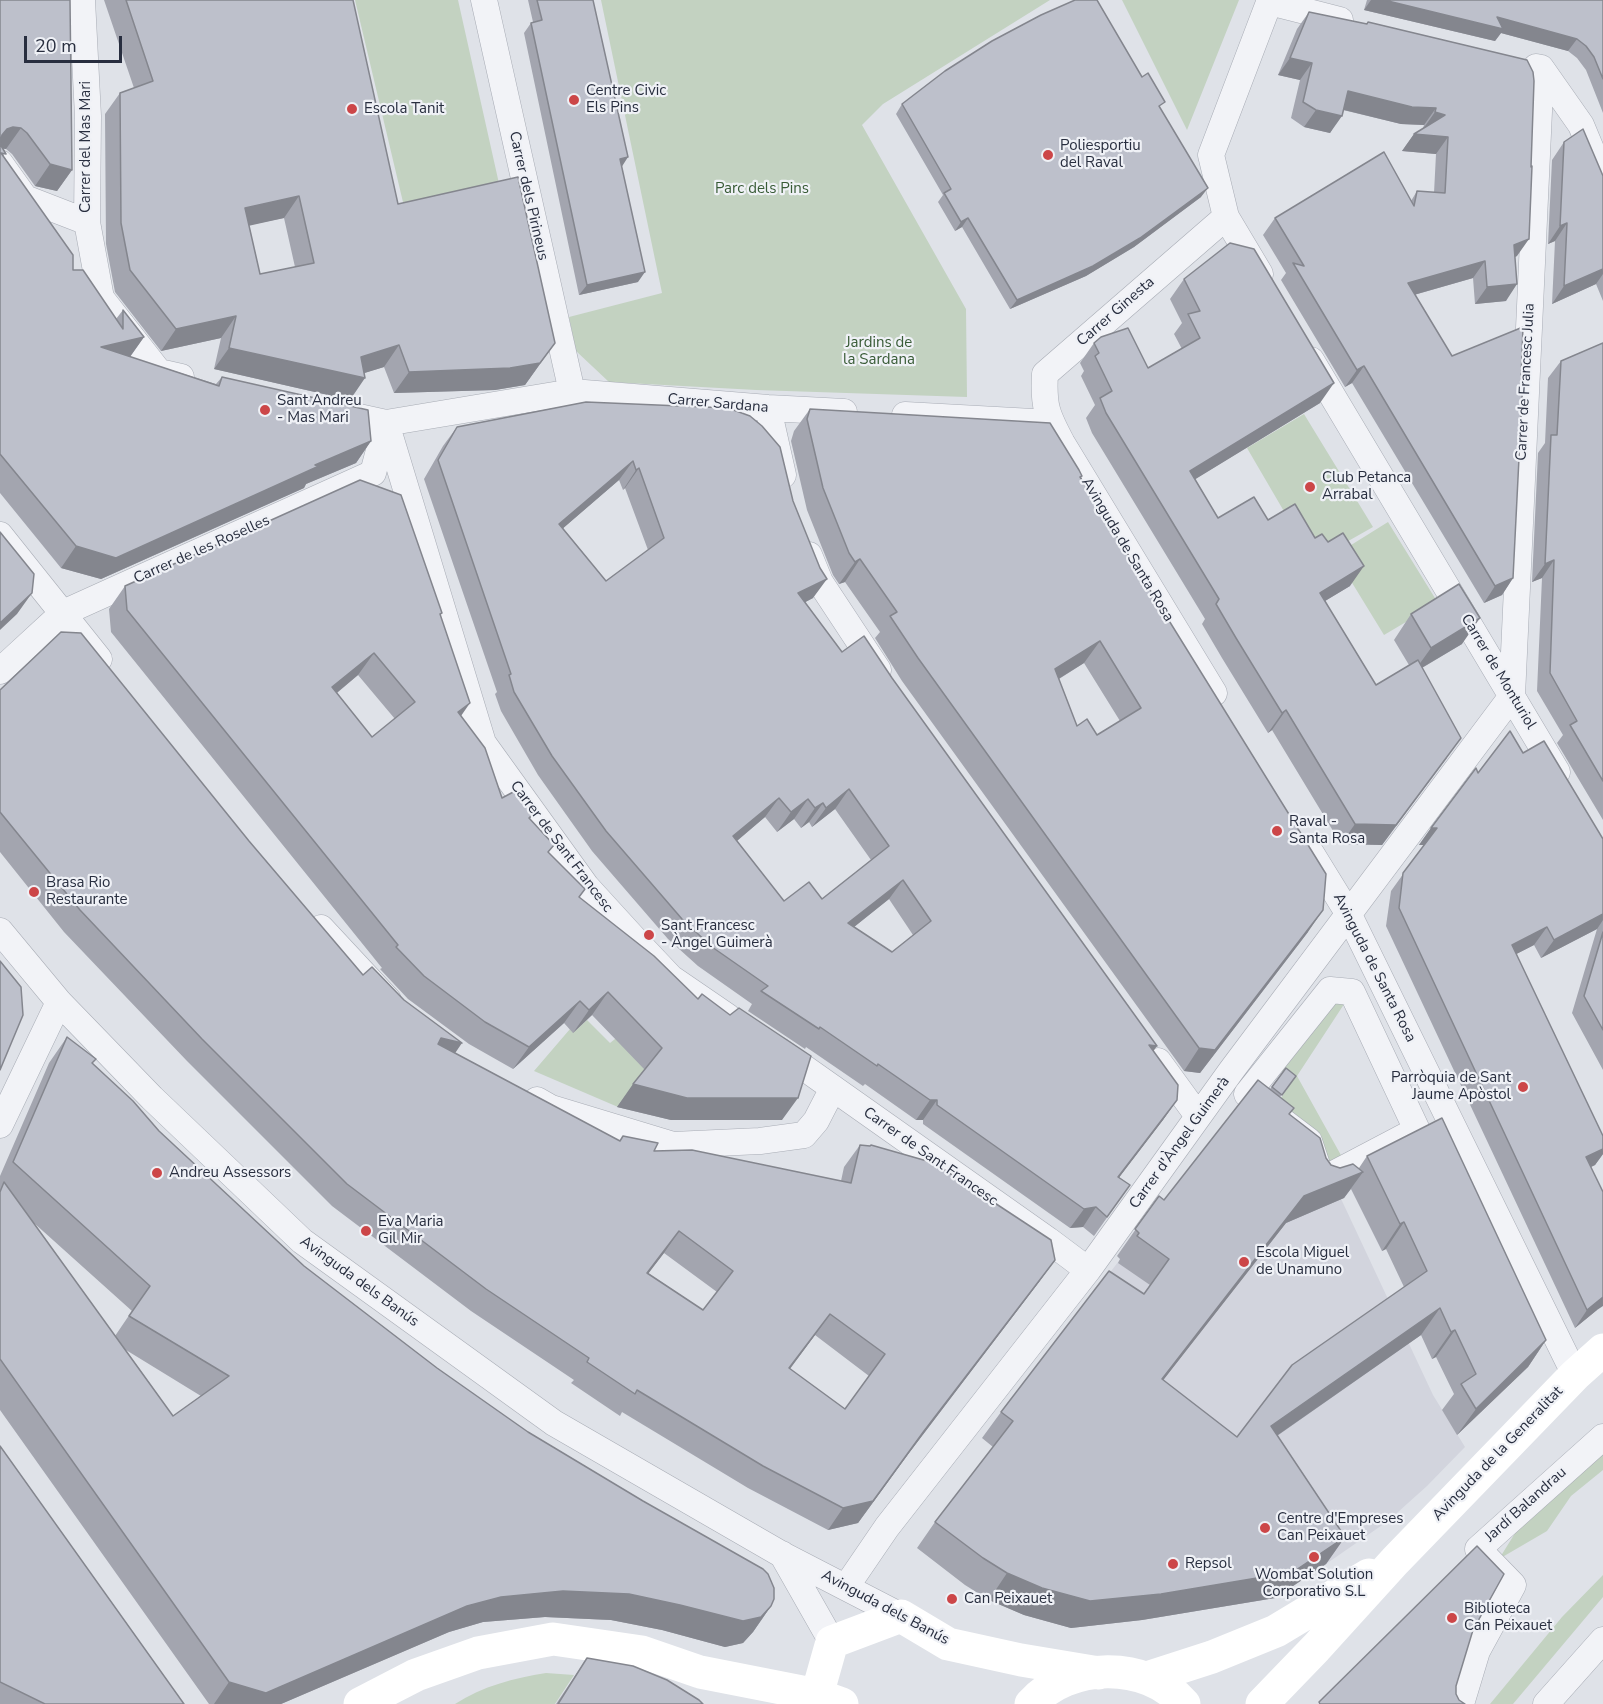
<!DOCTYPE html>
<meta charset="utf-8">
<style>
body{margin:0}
#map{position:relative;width:1603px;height:1704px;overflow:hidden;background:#dfe2e8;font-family:"Nunito Sans",sans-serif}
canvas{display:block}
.scale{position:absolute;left:24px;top:36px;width:98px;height:27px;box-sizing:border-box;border:3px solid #282e3f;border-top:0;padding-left:8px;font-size:18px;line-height:21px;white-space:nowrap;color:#282e3f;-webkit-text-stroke:4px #eff1f6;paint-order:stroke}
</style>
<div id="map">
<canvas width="1603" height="1704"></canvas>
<div class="scale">20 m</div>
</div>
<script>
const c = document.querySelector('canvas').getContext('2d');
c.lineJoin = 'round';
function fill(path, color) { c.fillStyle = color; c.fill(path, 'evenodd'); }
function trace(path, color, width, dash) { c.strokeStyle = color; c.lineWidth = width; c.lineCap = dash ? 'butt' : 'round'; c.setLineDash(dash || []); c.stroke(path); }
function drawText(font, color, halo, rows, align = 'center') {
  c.font = font + ' "Nunito Sans",sans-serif'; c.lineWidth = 4.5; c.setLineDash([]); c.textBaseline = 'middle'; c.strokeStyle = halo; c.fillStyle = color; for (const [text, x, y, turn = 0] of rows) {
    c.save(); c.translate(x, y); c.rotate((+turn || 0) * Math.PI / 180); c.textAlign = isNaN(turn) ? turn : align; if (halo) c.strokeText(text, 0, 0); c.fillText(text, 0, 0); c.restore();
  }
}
fill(new Path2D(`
 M1247,1094L1335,1186L1433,1395L1465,1447L1427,1486L1388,1521L1326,1564L1059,1339Z`), '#d2d4dd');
fill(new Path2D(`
 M355,0H458L502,197L407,219Z
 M601,0H1050L883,104L862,125L966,309L967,397L756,390L609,382L576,351L569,317L662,293Z
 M1122,0H1239L1187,130Z
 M1304,414L1373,527L1313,561L1247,448Z
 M1388,522L1438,603L1384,635L1335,555Z
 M1330,990L1352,992L1297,1076L1347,1166L1322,1180L1271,1113L1293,1080L1272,1065Z
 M686,1017L618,1107L534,1071L570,1029L574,1032L587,1020L610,1043L615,1039Z
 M1603,1437V1470L1571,1496L1547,1531L1499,1559L1535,1501Z
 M1603,1575V1597L1513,1704H1490L1562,1617Z
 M546,1673L574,1675L555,1704H455C483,1686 514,1678 546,1673Z`), '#c3d2c1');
const street = new Path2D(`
 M82,0L88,116L87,222L101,298L159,372L181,377
 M484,0L572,392
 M1269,2L1340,20
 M1536,67L1541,68L1581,125L1603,178
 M0,163L25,198L87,222
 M1260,274L1226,217L1211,155L1270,0
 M1311,360L1557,772
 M768,408L783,475
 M336,412L386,423L572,392L768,408L844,412
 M905,415L1051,423
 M386,423L483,743L586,886L638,943L671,978L728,1017
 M0,535L99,659
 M809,555L820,582L878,670
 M0,671L63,613L373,473L386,424
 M1214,693L1062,443C1047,415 1043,406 1045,374L1226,217
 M1512,696L1541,68
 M1308,848L1348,913L1575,1375
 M321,928L388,1000
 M0,931L59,1002L91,1035L152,1098L302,1241L554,1423L781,1554L901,1616
 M1330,990L1352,992L1417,1130L1322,1180L1309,1141L1247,1094Z
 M779,1050L1048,1240L1088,1270
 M1158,1061L1198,1116
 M537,1100L551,1108L673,1145L760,1141L804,1135L816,1121L833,1088
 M0,1125L59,1002
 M782,1554L832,1642
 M846,1587L887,1527L1088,1270L1231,1071L1512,696
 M1461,1704L1477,1651L1513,1585L1478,1549L1603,1437
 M1546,1704L1603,1640`);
trace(street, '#a8acb5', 27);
trace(street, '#f2f3f7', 26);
trace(new Path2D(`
 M1147,1678L1212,1657L1276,1631L1369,1575
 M817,1695L832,1642L901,1616L948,1644L1021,1660L1099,1673
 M360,1704L416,1675L478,1653L553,1639L642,1652L700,1672L817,1695L842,1704
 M1031,1704C1069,1662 1146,1660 1184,1704
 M1262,1704L1316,1648L1395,1561L1575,1375L1603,1350`), '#fff', 33);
fill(new Path2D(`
 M0,0L72,170L57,191L35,186L12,154L6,149H3L4,157L73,270L116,319L123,310L144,337L130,357L216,384L222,377L371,441L356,463L306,484L304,488L101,579L61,568L0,493Z
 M104,0H353L398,204L540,364L525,385L495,390L394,393L384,367L364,373L350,400L214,369L221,338L161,351L115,292L106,244L105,114L120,93L134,88ZM284,218L295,267L260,274L249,225Z
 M528,0H593L638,282L579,295L524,33L531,23L533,22Z
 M1367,0H1603V113L1586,70L1577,58L1568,51L1501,33L1495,41L1364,10Z
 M1309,12L1367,24L1368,22L1527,60L1517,256L1515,257L1506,301L1475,304L1473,278L1414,295L1513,578L1502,595L1484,603L1352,383L1345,387L1281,280L1286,273L1263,235L1275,218L1411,201L1417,191L1434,193L1436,154L1402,151L1414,134L1423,128L1424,125L1401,124L1343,110L1330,133L1304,127L1291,118L1300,80L1278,75L1297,29Z
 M902,104L1161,109L1201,197L1134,247L1086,276L1010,309L962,227L955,231L938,202L943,195L896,114Z
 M1564,142L1603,176V301L1596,284L1552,304L1555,241L1548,244L1552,160Z
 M1184,279L1320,403L1195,479L1218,518L1268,520L1315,538L1350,586L1325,601L1376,685L1409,665L1394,640L1411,614L1462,644L1422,668L1447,758L1382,845L1341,844L1272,730L1268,733L1222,658L1202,624L1205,619L1092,433L1086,418L1095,405L1081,376L1084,371L1080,363L1094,343L1148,368L1182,349L1174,334L1182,323L1170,299Z
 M1603,343V820L1557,743L1563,735L1537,691L1542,578L1532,582L1538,453L1545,443L1548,378L1561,361Z
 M586,402L813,598L805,602L842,652L892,678L1153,1051L1177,1100L1163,1120L1119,1177L1130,1185L1094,1236L1083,1227L1070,1228L923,1124V1120H916L865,1084L863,1086L806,1047L805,1049L748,1011L752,1004L698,966L668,939L592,851L538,775L501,711L495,694L497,692L424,479L443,446L457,427ZM619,480L623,490L625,488L648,550L606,581L563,528ZM835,809L871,860L822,899L784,901L737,841L765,817L777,832L794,819L801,828L809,822L812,827ZM889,899L913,935L892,952L854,927Z
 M810,409L1081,477L1308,932L1200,1073L1184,1071L902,681L875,638L880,632L845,582L839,584L833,575L807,510L791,441L794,431ZM1084,663L1120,721L1097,735L1077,726L1059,679Z
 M125,586L442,613L440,615L461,716L502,798L534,813L530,819L548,853L579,898L782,1120H671L617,1107L645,1070L592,1015L573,1033L564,1023L513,1069L469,1044L408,999L380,969L382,968L111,632L109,609ZM358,675L395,719L372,737L337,693Z
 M0,690L249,841L363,975L455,1053L620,1141L654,1151L841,1181L844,1167L860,1145L1055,1260L1039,1282L909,1453L858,1523L828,1530L748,1488L622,1412L620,1416L571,1383L574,1380L471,1311L332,1206L187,1061L64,932L0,852ZM664,1253L717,1292L703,1310L648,1273ZM815,1335L869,1376L845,1409L790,1369Z
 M1523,753L1603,839V1070L1572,1013L1597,929L1541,958L1534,945L1516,954L1603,1136V1154L1595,1165L1591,1167L1597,1310L1575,1328L1386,926L1391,891L1424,845H1419L1431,828L1478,773Z
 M67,1037L159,1131L304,1266L437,1368L771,1606L753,1632L743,1643L725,1647L662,1630L611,1620L545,1617L483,1622L449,1632L281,1704H209L0,1410V1176L49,1063ZM34,1223L132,1311L115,1336ZM126,1350L201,1396L173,1416Z
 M1286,1068L1296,1076L1280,1097L1290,1115L1331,1165L1340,1168H1359L1367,1156L1546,1340L1528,1367L1457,1435L1442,1410L1454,1394L1436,1357L1432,1359L1421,1335L1277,1436L1345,1537L1326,1564L1275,1598L1142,1620L1071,1628L1024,1615L989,1600L965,1585L917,1548L935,1522L993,1447L982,1438L1001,1412L1144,1294L1150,1285L1118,1263L1120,1259L1117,1256L1159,1196L1164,1200L1270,1089ZM1351,1189L1382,1251L1386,1249L1404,1287L1237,1437L1163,1380L1286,1223L1344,1198Z
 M0,1446L184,1704H0Z
 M587,1658L703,1704H556Z`), '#a3a5af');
fill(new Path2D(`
 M1371,0H1384L1497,17L1577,39L1568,51L1501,33L1495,41L1364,10Z
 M1290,58L1312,63L1300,80L1278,75Z
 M1348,91L1436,108L1424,125L1401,124L1336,108Z
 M1316,110L1342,116L1330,133L1304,127Z
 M1435,112L1445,115L1423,129Z
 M13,127L21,128L6,149L0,148V137L7,129Z
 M1414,134L1448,137L1436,154L1402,151Z
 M628,157L621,168L620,159Z
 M50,164L72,170L57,191L35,186Z
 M1208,188L1201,197L1134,247L1086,276L1010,309L1017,300Z
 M299,196L284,218L230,230L245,208Z
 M968,218L962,227L955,231L961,222Z
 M1567,223L1555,241L1548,244L1560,226Z
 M1529,239L1517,256L1502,262L1514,245Z
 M1485,261L1473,278L1396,300L1408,283Z
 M1603,269V274L1596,284L1552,304L1564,286Z
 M645,272L638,282L579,295L587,285Z
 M1517,284L1506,301L1475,304L1487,287Z
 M236,316L221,338L161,351L176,329Z
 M144,337L129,358L101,347Z
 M555,343L525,385L495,390L394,393L409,372Z
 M399,345L384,367L355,376L365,378L350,400L214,369L229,348L361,357Z
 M1364,366L1352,383L1345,387L1357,370Z
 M1334,383L1320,403L1176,491L1190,471Z
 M371,441L356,463L306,484L304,488L101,579L61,568L76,546L315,465Z
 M633,461L619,480L546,543L559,524Z
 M639,468L625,488L623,490L636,470Z
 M860,559L845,582L839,584L855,562Z
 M1554,560L1542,578L1532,582L1545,564Z
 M1364,566L1350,586L1305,613L1320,593Z
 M1513,578L1502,595L1484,603L1495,586Z
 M827,579L813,598L785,613L798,593Z
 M32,593L17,614L0,630V623Z
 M1480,618L1462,644L1413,673L1431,648Z
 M1100,641L1084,663L1039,691L1055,669Z
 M374,653L358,675L316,710L332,687Z
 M470,703L454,726L458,712Z
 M1286,710L1272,730L1268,733L1282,713Z
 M1461,738L1382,845L1341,844L1355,824Z
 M849,789L835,809L812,827L826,808Z
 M779,798L765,817L719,856L733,836Z
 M808,799L794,819L777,832L791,812Z
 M823,803L809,822L801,828L815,808Z
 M1431,828H1437L1425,845H1419Z
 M903,880L889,899L834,943L848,923Z
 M1323,910L1308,932L1200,1073L1184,1071L1199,1048Z
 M1603,914V920L1597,929L1541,958L1554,940Z
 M1547,927L1534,945L1499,963L1512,945Z
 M608,992L592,1015L573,1033L589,1010Z
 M580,1001L564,1023L513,1069L529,1047Z
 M441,1038L462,1043L447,1065L425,1060Z
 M1149,1045L1157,1046L1143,1066Z
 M633,1084L798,1098L782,1120H671L617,1107Z
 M930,1100H937L923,1120H916Z
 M1177,1100L1163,1120L1105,1196L1118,1177Z
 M1603,1149V1154L1595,1165L1574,1175L1586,1157Z
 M1363,1172L1344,1198L1286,1223L1143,1406L1162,1379L1304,1196Z
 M1096,1207L1083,1227L1070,1228L1084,1209Z
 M1404,1222L1386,1249L1382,1251L1400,1224Z
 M679,1231L664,1253L632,1295L647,1273Z
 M1055,1260L1039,1282L909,1453L858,1523L828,1530L843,1508L924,1431Z
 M1603,1297V1306L1597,1310L1575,1328L1587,1310Z
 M1440,1308L1421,1335L1252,1453L1271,1426Z
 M830,1314L815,1335L774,1390L789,1368Z
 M1455,1330L1436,1357L1432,1359L1451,1332Z
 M1546,1340L1528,1367L1457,1435L1476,1409Z
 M1345,1537L1326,1564L1275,1598L1142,1620L1071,1628L1024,1615L989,1600L1007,1573Z
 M563,1591L629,1594L771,1606L753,1632L743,1643L725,1647L662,1630L611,1620L545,1617L483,1622L449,1632L281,1704H214L229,1682L467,1606L501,1597Z`), '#84868e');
const building = new Path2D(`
 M0,0H70L72,170L50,164L27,133L21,128L13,127L7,129L2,135L0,144L6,154L1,153L73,255V270H83L123,329V310L144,337L101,347L219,386L222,377L368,410L371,441L315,465L319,466L116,558L76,546L0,454Z
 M126,0H353L398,204L518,177L555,343L540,363L510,368L409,372L399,345L361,357L365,378L229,348L236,316L176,329L130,270L121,223L120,93L153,81ZM299,196L314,263L260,274L245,208Z
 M537,0H593L628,157L620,159L645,272L587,285L531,23L542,20Z
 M1075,0H1097L1142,77L1148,73L1165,102L1159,106L1208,188L1140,238L1093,266L1017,300L968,218L961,222L944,193L951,189L902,104L945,71L992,41L1041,15Z
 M1384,0H1603V79L1594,57L1586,46L1577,39L1497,17L1503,29Z
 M1309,12L1367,24L1368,22L1527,60L1533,72L1534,81L1531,167L1532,166L1529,239L1514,245L1517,284L1487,287L1485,261L1408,283L1452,356L1523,327L1521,379L1523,378L1513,578L1495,586L1364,366L1357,370L1293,263L1304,266L1275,218L1384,152L1414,206L1417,191L1445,193L1448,137L1414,134L1445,115L1435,112L1436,108L1412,107L1348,91L1342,116L1316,110L1303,102L1312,63L1290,58Z
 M1583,129L1603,176V269L1564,286L1567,223L1560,226L1564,142Z
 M1230,243L1254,249L1334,383L1190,471L1218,518L1254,497L1268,520L1295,504L1315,538L1322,534L1328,542L1343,533L1364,566L1320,593L1376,685L1418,660L1461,738L1396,825L1355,824L1286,710L1282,713L1236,638L1216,604L1219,599L1106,413L1100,398L1112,391L1095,356L1099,353L1094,343L1101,337L1128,328L1148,368L1200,338L1188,314L1200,311L1184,279Z
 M1603,343V781L1570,725L1577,721L1550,673L1554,560L1545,564L1551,435H1557L1561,361Z
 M586,402L728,408L750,416L762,426L780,447L793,501L820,568L827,579L798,593L842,652L864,636L892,678L1157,1046L1149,1045L1178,1085L1177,1100L1118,1177L1130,1185L1107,1217L1096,1207L1084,1209L937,1105V1100H930L878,1064L877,1066L820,1027L819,1029L761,991L768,986L712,947L682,919L606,831L552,756L514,692L509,675L511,674L438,460L457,427ZM633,461L636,470L639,468L664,538L606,581L559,524ZM849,789L889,846L822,899L809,882L784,901L733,836L779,798L791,812L808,799L815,808L823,803L826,808ZM903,880L931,921L892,952L848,923Z
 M810,409L1050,423L1079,470L1082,476L1080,477L1326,874L1323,910L1215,1050L1199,1048L918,658L890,616L897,612L860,559L855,562L849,553L823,488L807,419ZM1100,641L1141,708L1097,735L1087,719L1077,726L1055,669Z
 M360,480L401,495L442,613L440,614L470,703L458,712L485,748L502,798L517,790L534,813L529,818L554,845L548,852L585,889L579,897L654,956L698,999L702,994L730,1015L739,1008L811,1056L798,1098H687L633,1084L662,1048L608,992L589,1010L580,1001L529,1047L485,1022L424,976L396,947L398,945L127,610L125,586ZM374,653L415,702L372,737L332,687Z
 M0,532L34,574L32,593L0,623Z
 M1459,584L1480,618L1431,648L1411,614Z
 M61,632L81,633L249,841L363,975L372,967L404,1000L462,1043L441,1038L438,1044L620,1141L623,1136L658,1143L654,1151L692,1150L851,1183L860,1145L870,1146L871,1145L934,1163L1051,1240L1055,1260L924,1431L873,1501L843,1508L763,1466L637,1390L635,1394L587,1362L589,1358L486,1289L347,1184L202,1039L80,910L0,812V690ZM679,1231L733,1271L703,1310L647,1273ZM830,1314L885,1354L845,1409L789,1368Z
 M1510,731L1523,753L1544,741L1603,839V914L1554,940L1547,927L1512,945L1603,1136V1149L1586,1157L1603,1192V1297L1587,1310L1399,908L1403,873L1437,828H1431L1476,768L1478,773Z
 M1603,932V1030L1584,996Z
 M0,961L21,987L23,1015L0,1070Z
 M67,1037L96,1059L92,1063L133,1101L159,1131L304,1266L437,1368L528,1432L643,1501L763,1569L768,1574L774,1588V1599L771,1606L761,1617L743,1621L680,1605L629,1594L563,1591L501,1597L467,1606L266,1693L229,1682L0,1359V1192L4,1182L173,1416L229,1376L129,1316L150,1286L13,1162Z
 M1286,1068L1296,1076L1282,1095L1272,1087Z
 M1258,1080L1294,1108L1289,1114L1320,1138L1326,1158L1331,1165L1340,1168L1353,1164L1363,1172L1304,1196L1162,1379L1237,1437L1292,1365L1427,1271L1404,1222L1400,1224L1367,1156L1442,1118L1546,1340L1476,1409L1461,1384L1476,1374L1455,1330L1451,1332L1440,1308L1271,1426L1345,1537L1293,1572L1161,1594L1090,1601L1042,1588L1007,1573L983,1558L935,1522L1013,1421L1001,1412L1109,1271L1144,1294L1169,1259L1137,1236L1139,1233L1135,1229L1159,1196L1164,1200Z
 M0,1446L184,1704H45L0,1682Z
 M1477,1546L1504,1574L1473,1630L1456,1686V1694L1459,1700L1465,1704H1320L1319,1702Z
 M587,1658L633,1666L667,1680L699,1700L703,1704H558Z`);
fill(building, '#bdc0cb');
trace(building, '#84868e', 1.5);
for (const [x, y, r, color] of [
 [574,100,6,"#cc4648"],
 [352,109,6,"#cc4648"],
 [1048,155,6,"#cc4648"],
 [265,410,6,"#cc4648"],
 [1310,487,6,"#cc4648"],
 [1277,831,6,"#cc4648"],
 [34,892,6,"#cc4648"],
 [649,935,6,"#cc4648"],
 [1523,1087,6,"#cc4648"],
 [157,1173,6,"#cc4648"],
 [366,1231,6,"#cc4648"],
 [1244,1262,6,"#cc4648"],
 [1265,1528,6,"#cc4648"],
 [1314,1557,6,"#cc4648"],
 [1173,1564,6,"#cc4648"],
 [952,1599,6,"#cc4648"],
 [1452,1618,6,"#cc4648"]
]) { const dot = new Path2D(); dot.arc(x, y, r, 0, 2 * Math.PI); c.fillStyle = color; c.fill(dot); trace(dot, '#eff1f6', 2); }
drawText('15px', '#282e3f', '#eff1f6', [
 ["Centre Civic",586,91],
 ["Els Pins",586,108],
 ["Escola Tanit",364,109],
 ["Poliesportiu",1060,146],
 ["del Raval",1060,163],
 ["Sant Andreu",277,401],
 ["- Mas Mari",277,418],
 ["Club Petanca",1322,478],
 ["Arrabal",1322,495],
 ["Raval -",1289,822],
 ["Santa Rosa",1289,839],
 ["Brasa Rio",46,883],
 ["Restaurante",46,900],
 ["Sant Francesc",661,926],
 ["- Àngel Guimerà",661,943],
 ["Parròquia de Sant",1511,1078,"right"],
 ["Jaume Apòstol",1511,1095,"right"],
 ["Andreu Assessors",169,1173],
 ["Eva Maria",378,1222],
 ["Gil Mir",378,1239],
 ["Escola Miguel",1256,1253],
 ["de Unamuno",1256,1270],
 ["Centre d'Empreses",1277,1519],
 ["Can Peixauet",1277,1536],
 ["Repsol",1185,1564],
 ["Wombat Solution",1314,1575,"center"],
 ["Corporativo S.L",1314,1592,"center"],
 ["Can Peixauet",964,1599],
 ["Biblioteca",1464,1609],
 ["Can Peixauet",1464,1626]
], 'left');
drawText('15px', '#282e3f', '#eff1f6', [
 ["Carrer del Mas Mari",86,147,-90],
 ["Carrer dels Pirineus",528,196,77],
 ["Carrer Ginesta",1116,312,-41],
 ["Carrer de Francesc Julia",1526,382,-87],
 ["Carrer Sardana",718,404,5],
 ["Carrer de les Roselles",202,550,-24],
 ["Avinguda de Santa Rosa",1127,550,59],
 ["Carrer de Monturiol",1498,672,59],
 ["Carrer de Sant Francesc",561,847,53],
 ["Avinguda de Santa Rosa",1374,968,63],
 ["Carrer d'Àngel Guimerà",1180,1143,-54],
 ["Carrer de Sant Francesc",930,1157,35],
 ["Avinguda dels Banús",359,1282,36],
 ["Avinguda de la Generalitat",1498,1454,-46],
 ["Jardí Balandrau",1526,1505,-42],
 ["Avinguda dels Banús",885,1608,28]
]);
drawText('15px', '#385b36', '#eff1f6', [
 ["Parc dels Pins",762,189],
 ["Jardins de",879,343],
 ["la Sardana",879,360]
]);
</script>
